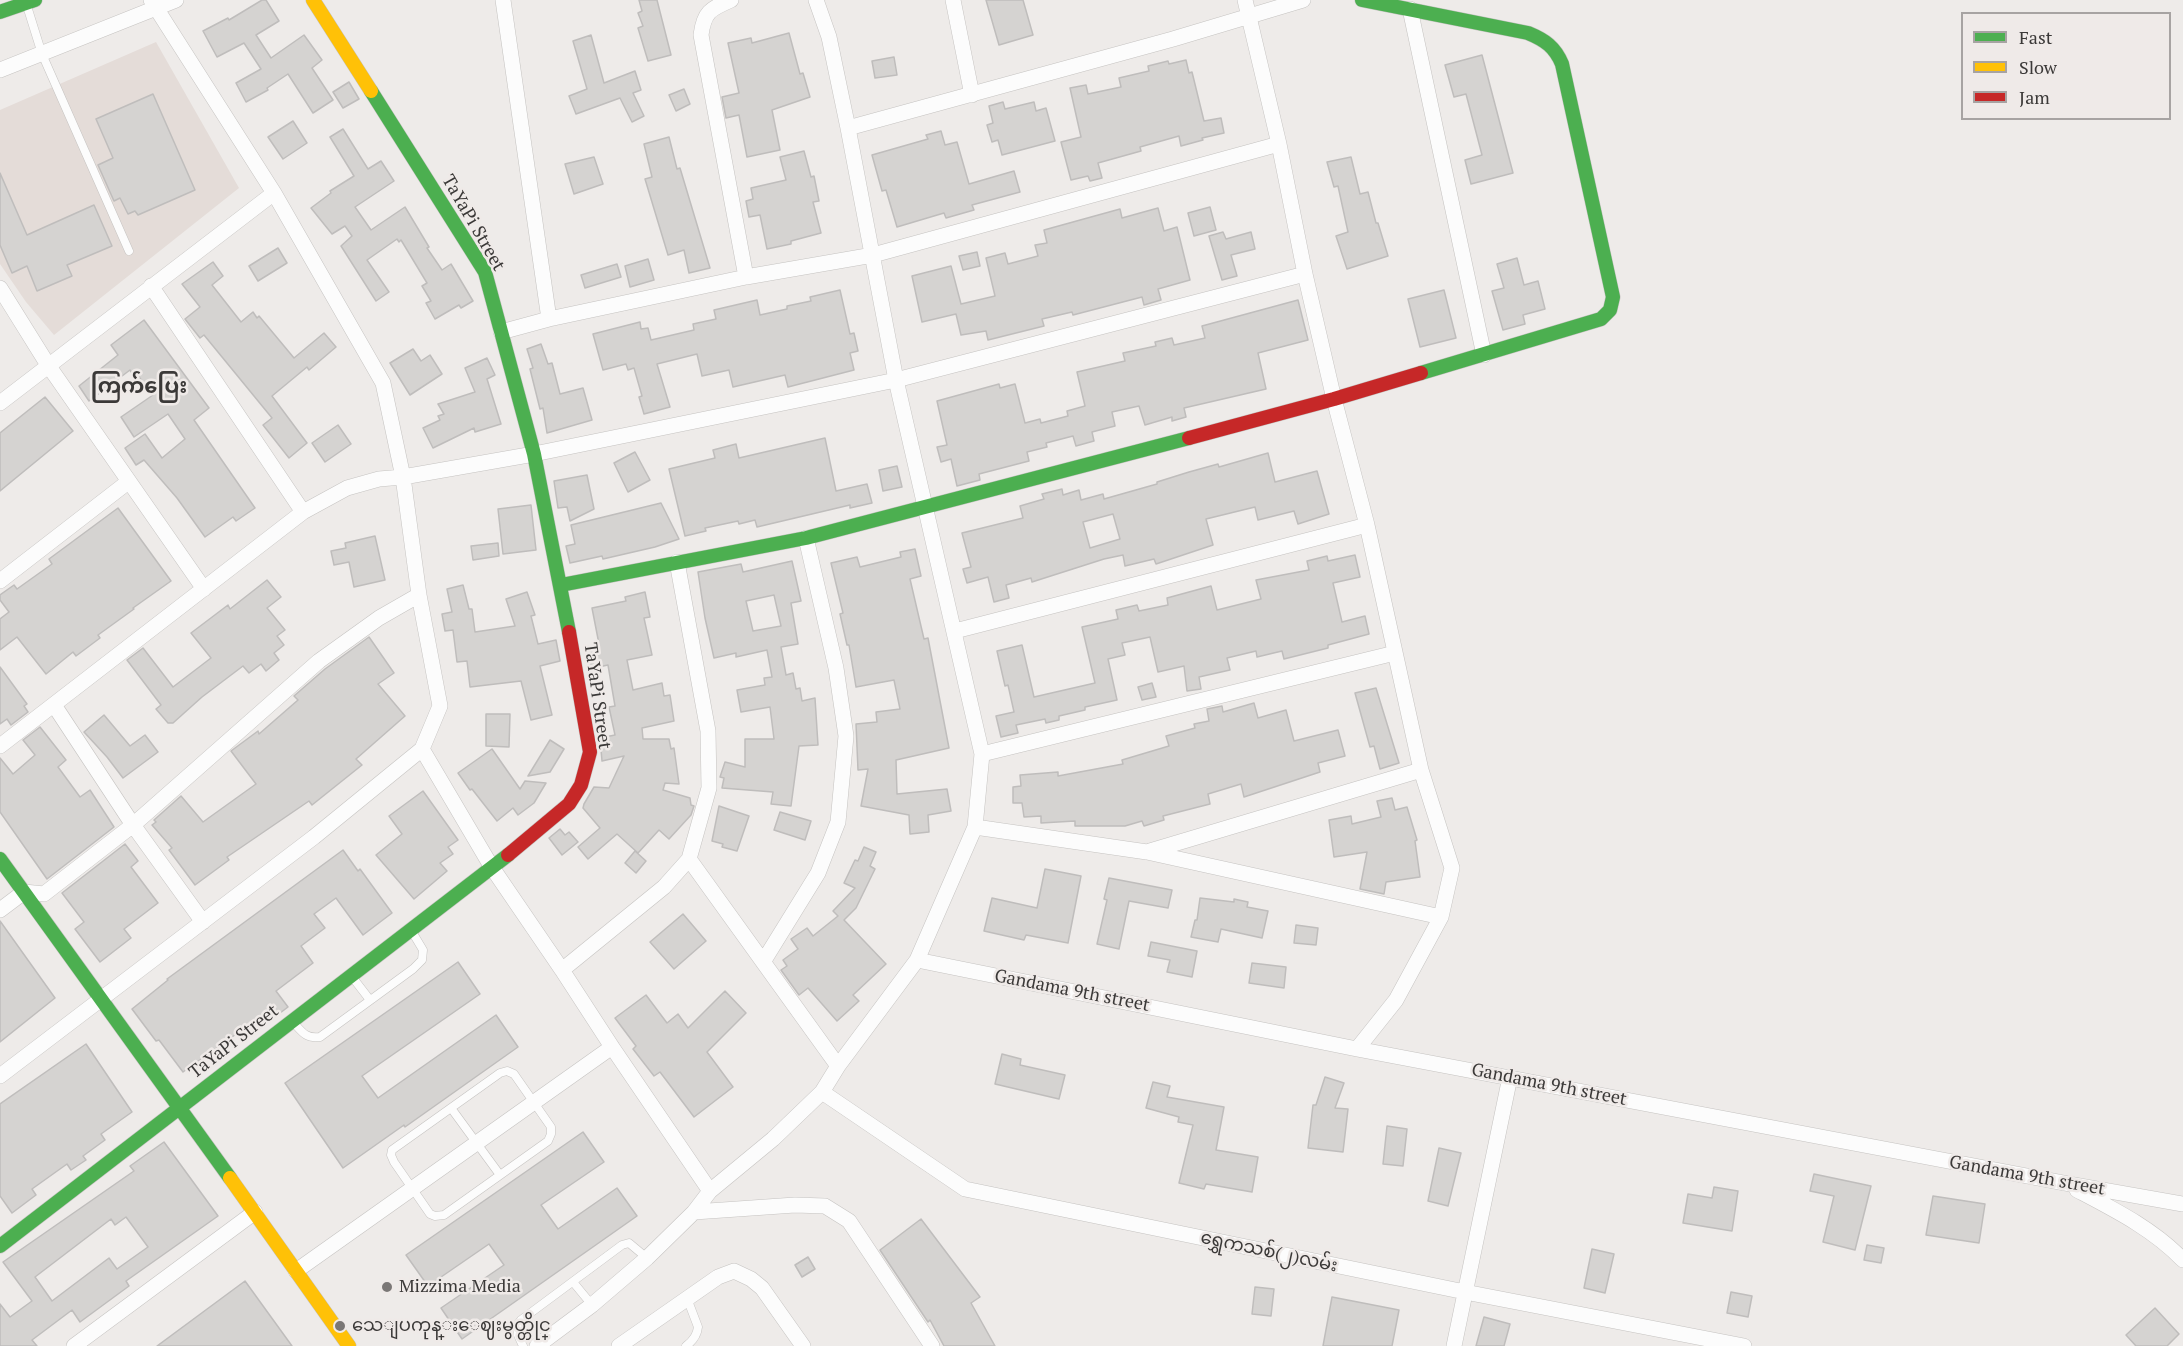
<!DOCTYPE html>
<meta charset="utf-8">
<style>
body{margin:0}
#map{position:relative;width:2183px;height:1346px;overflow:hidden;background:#eeebe9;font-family:"PT Serif",serif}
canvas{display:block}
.legend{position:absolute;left:1961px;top:12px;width:210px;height:108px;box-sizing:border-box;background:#efeae8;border:2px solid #a7a3a2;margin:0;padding:8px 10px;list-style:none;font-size:18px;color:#3b3938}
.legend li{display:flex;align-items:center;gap:12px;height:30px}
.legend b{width:30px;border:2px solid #a7a3a2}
</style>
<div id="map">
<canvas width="2183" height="1346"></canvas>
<ul class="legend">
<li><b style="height:8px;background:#4caf50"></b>Fast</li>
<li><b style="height:8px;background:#ffc107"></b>Slow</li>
<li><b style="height:8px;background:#c62828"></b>Jam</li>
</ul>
</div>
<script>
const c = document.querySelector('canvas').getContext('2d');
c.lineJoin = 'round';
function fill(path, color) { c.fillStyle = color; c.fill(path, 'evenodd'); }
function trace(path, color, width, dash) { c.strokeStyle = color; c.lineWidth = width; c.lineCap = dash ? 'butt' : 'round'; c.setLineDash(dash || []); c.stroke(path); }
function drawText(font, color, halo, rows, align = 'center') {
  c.font = font + ' "PT Serif","Noto Sans Myanmar",serif'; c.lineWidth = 5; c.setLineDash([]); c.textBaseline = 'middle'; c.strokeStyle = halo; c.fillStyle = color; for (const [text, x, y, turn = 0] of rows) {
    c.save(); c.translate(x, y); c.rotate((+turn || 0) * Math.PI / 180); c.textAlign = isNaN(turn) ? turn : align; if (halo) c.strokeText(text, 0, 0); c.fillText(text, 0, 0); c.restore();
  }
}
fill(new Path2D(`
 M156,42L239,188L54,335L26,302L0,264V110Z`), '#e4dcd8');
const building = new Path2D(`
 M262,0H266L279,21L256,35L271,58L304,35L322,60L312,68L333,100L313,113L288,74L267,88L268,90L246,102L236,83L261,69L244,43L217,57L203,31L228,18L229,20Z
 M639,0H657L671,55L648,61L638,28L643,26L638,13L642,11Z
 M986,0H1023L1033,35L999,45Z
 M789,33L800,74L803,73L810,97L772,110L780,150L747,157L739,115L726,118L722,97L739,93L728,43L751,38L752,43Z
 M591,35L604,83L635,71L641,90L633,93L644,116L632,122L620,98L576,114L569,96L587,89L573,41Z
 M1482,55L1513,173L1471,184L1465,160L1482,155L1466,94L1454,97L1445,65Z
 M894,57L897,75L875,78L872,61Z
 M1186,60L1189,73L1192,72L1204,121L1221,118L1224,133L1202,138L1203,140L1181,146L1179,136L1140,147L1141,151L1098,163L1102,178L1090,181L1088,176L1071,180L1061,142L1081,137L1070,88L1086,85L1088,94L1121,87L1119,78L1149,71L1148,66L1168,61L1169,64Z
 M349,82L359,99L343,108L333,92Z
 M684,89L690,104L676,111L669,95Z
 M153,94L195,190L138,215L135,211L128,214L120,198L114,201L98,165L113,158L96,119Z
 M1003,102L1005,109L1034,102L1036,111L1046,108L1055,141L1002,155L998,140L992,142L987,125L993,123L989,106Z
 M293,121L307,143L283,159L268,137Z
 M343,129L368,169L381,161L394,181L355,207L371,230L405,207L429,247L427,248L442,270L451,264L473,301L461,308L459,305L435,319L426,303L431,301L422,286L427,283L401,240L399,242L397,239L367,260L389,292L376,301L341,246L352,236L345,226L332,234L311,208L331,193L330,191L354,176L330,137Z
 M941,131L945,145L957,142L969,184L1014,171L1020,192L972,205L974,210L946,218L944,213L897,227L886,190L882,191L872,155L928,139L926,135Z
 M669,137L677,169L680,168L710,268L689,273L684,250L668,255L645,179L652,177L644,144Z
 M804,151L811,177L814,176L819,201L813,202L821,233L791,241V244L767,249L760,215L749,217L746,201L753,199L751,188L786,180L780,157Z
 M594,157L603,184L574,194L565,164Z
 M1351,157L1360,194L1368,192L1376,223H1378L1388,256L1347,269L1336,236L1348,232L1338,186L1334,187L1327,162Z
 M0,173L27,235L94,205L112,246L67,265L72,276L37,291L27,266L12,273L0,245Z
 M1210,207L1216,230L1194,236L1188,213Z
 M1158,208L1164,231L1177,227L1190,280L1158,289L1161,300L1144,305L1142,297L1073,315L1072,312L1042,319L1044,326L988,340L986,331L961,335L956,314L922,322L912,276L951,266L961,304L995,296L986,258L1005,253L1008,264L1038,256L1035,245L1047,243L1044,230L1120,209L1122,218Z
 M1223,232L1226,239L1251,232L1255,249L1231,255L1237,276L1222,280L1209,236Z
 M278,248L287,263L258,281L249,266Z
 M977,252L980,266L963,270L959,256Z
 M1517,258L1524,285L1538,281L1545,309L1523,315L1525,324L1503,330L1492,291L1504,288L1497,264Z
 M648,259L654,280L630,287L625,266Z
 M213,262L223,276L212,285L241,322L253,312L257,318L259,316L294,358L324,333L336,347L309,370L307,367L272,396L307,443L289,458L263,425L272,418L204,335L200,338L185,319L200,307L182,284Z
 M617,264L621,277L585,288L581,275Z
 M840,290L850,334L854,333L858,351L850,353L854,370L788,387L785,375L733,387L729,370L702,376L697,354L657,364L670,407L644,414L639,397L642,396L634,368L628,370L626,364L603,370L593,334L640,322L641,329L648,328L651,340L694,330L693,324L716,319L714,310L757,300L760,315L787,309V306L811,301L810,297Z
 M1444,290L1456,338L1420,347L1408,299Z
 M1298,300L1308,340L1258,353L1266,389L1184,408L1186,417L1172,421V417L1145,425L1139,406L1112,412L1115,426L1092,432L1094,441L1076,446L1073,436L1046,443L1047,447L1027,452L1029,461L979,474L980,480L957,486L951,459L941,462L937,447L947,445L937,401L999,384L1000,388L1015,384L1025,423L1040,419L1041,423L1068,416L1067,411L1085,406L1077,372L1125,361L1123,353L1156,346L1155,342L1172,338L1174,345L1205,338L1202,326Z
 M144,320L209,408L194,420L255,508L236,521L233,517L205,537L177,498L144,460L136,465L125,448L145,434L162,458L185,439L168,414L134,437L121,417L153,395L136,373L133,375L130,370L89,401L79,386L118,355L111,345Z
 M541,344L548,364L552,363L560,394L583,388L592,420L547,433L543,408L540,409L530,369L533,368L527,349Z
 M413,349L421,361L430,355L442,374L410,395L390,363Z
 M487,358L495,375L487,379L501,424L475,432L474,428L433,448L423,428L440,420L438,416L444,414L438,404L475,392L465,368Z
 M45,397L73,431L0,491V433Z
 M338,425L351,444L325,462L312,443Z
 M825,438L836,491L867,484L872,503L850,508V505L757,527L755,520L739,524L738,521L705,528L706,531L685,536L669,469L715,458L713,450L736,444L739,458Z
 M635,452L650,480L628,492L614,463Z
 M1268,453L1275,482L1317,471L1329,514L1298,524L1294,511L1258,520L1255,507L1206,519L1213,545L1156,564L1154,559L1125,566L1123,555L1104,559L1032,582L1031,578L1006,585L1009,598L994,602L988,577L967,583L963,569L971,567L962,533L1023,518L1020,506L1044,499L1042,494L1062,489L1063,495L1079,490L1081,500L1103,494L1104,499L1157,484V482L1189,472L1218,464L1219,467ZM1113,514L1120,539L1090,548L1083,522Z
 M897,466L902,487L883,491L879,470Z
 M587,475L594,509L570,521L567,507L558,508L554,481Z
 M661,503L679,539L655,547L603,559L602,556L570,563L566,546L575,544L571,525Z
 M531,505L536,550L503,554L498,509Z
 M118,508L171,581L133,608L134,609L98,635L100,638L76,656L73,652L46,674L17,637L0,650V619L9,612L0,600V595L14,585L17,589L52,564L49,559Z
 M375,536L385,580L354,587L349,562L334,565L331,551L346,548L345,543Z
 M498,543L499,556L473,560L471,546Z
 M915,549L921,576L910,579L924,639L928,638L949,748L896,760L897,794L947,789L951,811L928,815L929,832L910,834L909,815L861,806L868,769L858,770L856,724L877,722L876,712L900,709L894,680L856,687L849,645H847L840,614L843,613L831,563L857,557L860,567L901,557L900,552Z
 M1355,555L1360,577L1333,583L1342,622L1365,616L1369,634L1328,645V648L1284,659L1282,651L1257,657L1256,651L1227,658L1230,670L1199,677L1201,689L1187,691L1184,666L1158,672L1150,637L1122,643L1125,655L1108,659L1117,700L1085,707V710L1059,716V720L1046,723L1045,719L1016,725L1018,733L1001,737L996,716L1014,712L1008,685L1005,686L997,651L1022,645L1034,697L1095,683L1082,627L1118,619L1116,610L1137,605L1139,611L1168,605L1167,598L1211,586L1217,610L1261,599L1256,580L1309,570L1307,561L1327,556L1328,561Z
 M792,561L801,601L791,603L798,644L781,647L786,675L793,673L796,689L800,688L802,701L815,698L818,745L799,746L791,806L771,804L773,792L722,788L724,778L720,777L725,762L745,767V739H774L770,707L741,712L737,690L765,685L764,678L772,677L767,650L736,657V653L714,658L705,618L698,572L741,564L743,572ZM774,595L781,626L753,631L746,601Z
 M267,580L281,597L267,608L285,630L277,636L284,645L274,653L279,660L266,671L261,664L249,673L243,666L202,697L173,723H168L156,709L161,705L127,660L143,648L173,687L211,658L191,633L228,605L230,609Z
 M463,585L469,609H472L475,632L515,626L506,599L527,592L535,615L531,616L538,644L556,640L560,661L540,666L552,715L531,720L521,681L470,687L467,661L457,662L453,630L445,631L442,614L452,612L447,589Z
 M645,592L650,617L644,618L652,655L627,660L633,690L662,683L664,696L670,695L674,721L642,728L643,739H669L671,749L674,748L679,784L665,783L663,790L690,798L691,805L694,806L691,815L669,839L659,830L638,853L617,834L588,859L578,847L600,828L583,808L584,804L594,787L609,788L624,756L602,761L600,738L615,735L609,707L615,706L608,665L589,669L586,647L599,644L592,608L626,601L625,597Z
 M369,637L394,673L378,684L405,716L356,759L362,765L312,805L309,801L227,857L229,860L195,885L169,850L172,848L152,825L156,822L154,820L181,796L203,822L256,784L231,751L258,731L259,734L298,700L294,696L325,669Z
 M0,667L27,704L24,706L28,712L11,725L7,719L0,724Z
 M1152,683L1156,697L1142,700L1138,687Z
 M1376,688L1399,763L1380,769L1374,746L1370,747L1355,693Z
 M1254,703L1258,718L1286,710L1294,741L1338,730L1345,756L1318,763L1320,772L1244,797L1241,784L1208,794L1210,804L1163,816L1164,820L1144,826L1142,821L1125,826H1075V821L1041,823V816L1024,817L1022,803H1013V787L1021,786L1020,775L1058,772V776L1123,764L1122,760L1169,746L1166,736L1195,728L1194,724L1209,721L1207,709L1222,706L1223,712Z
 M486,714H510L509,747L486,746Z
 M104,715L130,746L145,735L158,752L123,778L107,757L84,732Z
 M40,727L66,760L58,767L80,797L90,790L114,827L47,879L0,812V758L13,774L35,755L23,740Z
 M550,740L564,749L550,772L528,776Z
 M492,749L520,789L525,781L546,783L534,803L518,815L513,808L497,821L472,789L470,790L458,773Z
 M423,791L458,840L448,847L453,854L440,863L447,871L414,899L376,855L402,834L389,816Z
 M1392,798L1395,810L1407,807L1417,840L1415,841L1420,877L1386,882L1384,894L1360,889L1367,852L1334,857L1329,820L1351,816L1352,824L1381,817L1377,801Z
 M719,806L749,816L737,851L722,847L723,844L712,841Z
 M780,812L811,821L805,840L774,830Z
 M560,829L565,835L569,832L578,842L562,855L549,838Z
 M125,844L138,861L131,867L158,903L124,929L131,938L100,962L75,929L84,922L62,893Z
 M864,847L876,852L870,866L875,869L856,908L844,920L886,964L853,995L859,1001L837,1021L808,988L799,995L781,970L787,966L783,960L798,949L791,939L807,928L813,936L838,916L833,911L855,888L844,883L855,860L858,861Z
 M343,850L358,871L360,869L392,913L363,935L336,898L314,914L325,928L301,946L313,963L276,991L288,1007L259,1029L253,1022L183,1072L159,1040L156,1041L132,1009L168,980L167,979Z
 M635,851L646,861L636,873L625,863Z
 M1045,869L1081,876L1068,943L1026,935L1024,940L984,931L992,898L1037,908Z
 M1109,878L1172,890L1168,908L1129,901L1119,949L1097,944L1107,900L1104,899Z
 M1200,898L1234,902V899L1248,902L1247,907L1268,911L1262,938L1221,929L1218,942L1191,937L1195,920H1197Z
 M683,914L706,941L674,969L650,942Z
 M0,921L55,998L0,1042Z
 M1296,925L1318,928L1316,945L1294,943Z
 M1151,942L1197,951L1192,977L1167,972L1170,960L1148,956Z
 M458,962L480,994L362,1076L378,1098L496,1015L518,1047L405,1127L404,1125L343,1168L285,1083Z
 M1252,963L1286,967L1284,988L1249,983Z
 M725,991L746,1013L707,1052L733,1087L694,1117L660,1072L654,1076L633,1049L636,1046L615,1018L646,995L667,1023L678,1014L688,1028Z
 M86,1044L132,1112L101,1134L105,1140L83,1156L86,1160L71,1170L67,1164L32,1189L36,1195L12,1213L0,1196V1104Z
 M1002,1054L1021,1059L1020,1065L1065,1075L1059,1099L995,1084Z
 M1325,1077L1344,1083L1335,1108L1348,1109L1343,1152L1308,1148L1313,1105H1316Z
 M1153,1082L1170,1086L1167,1097L1224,1107L1216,1150L1258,1157L1252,1192L1206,1184L1204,1189L1179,1183L1193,1125L1178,1122L1179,1117L1146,1108Z
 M1387,1126L1407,1129L1403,1166L1383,1164Z
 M583,1132L604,1162L541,1205L558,1229L617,1188L637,1216L462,1339L441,1308L504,1265L489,1244L428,1286L406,1255Z
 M164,1142L218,1216L126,1281L129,1286L80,1322L72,1310L32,1340L37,1346H0V1304L10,1317L32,1301L3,1262L134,1171L130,1166ZM126,1217L148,1247L117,1269L109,1258L52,1301L35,1277L111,1219L115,1225Z
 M1439,1148L1461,1153L1448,1206L1428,1201Z
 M1814,1174L1871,1186L1855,1250L1823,1242L1834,1196L1810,1191Z
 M1714,1187L1738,1191L1732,1231L1683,1223L1688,1194L1712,1198Z
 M1933,1196L1985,1204L1979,1243L1926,1235Z
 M921,1219L980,1297L971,1303L995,1346H944L930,1320L928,1322L880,1250Z
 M1867,1245L1884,1248L1881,1263L1864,1260Z
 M1592,1249L1614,1254L1605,1293L1584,1288Z
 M808,1257L815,1269L802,1277L795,1265Z
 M245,1281L292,1346H157Z
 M1255,1287L1274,1289L1271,1316L1252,1314Z
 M1731,1292L1752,1296L1748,1317L1727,1313Z
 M1332,1297L1399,1310L1392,1346H1323Z
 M2155,1308L2179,1334L2167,1346H2136L2126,1335Z
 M1484,1317L1510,1324L1504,1346H1476Z`);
fill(building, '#d5d3d1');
trace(building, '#bfbdbc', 1.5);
const lane = new Path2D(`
 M27,6L42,54L129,251
 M353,978L370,1000
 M293,1022C302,1032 306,1039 320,1037L413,969L422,960L423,950L411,930
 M507,1071L514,1074L551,1127V1134L548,1141L444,1215L435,1216L430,1214L394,1162L391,1155L392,1150L500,1073Z
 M451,1108L500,1175
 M573,1282L592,1305
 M523,1346L518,1335L517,1325L521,1320L622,1245L629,1243L647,1258
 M686,1346C693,1341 697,1336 698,1327L687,1298`);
const street = new Path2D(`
 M503,0L549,319
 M731,0C710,9 704,12 701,35L746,277
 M953,0L972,95
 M1245,0L1279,144L1305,274L1334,399L1367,525L1421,770L1452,868L1441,917L1396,1000L1357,1049
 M1410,9L1484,355
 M0,70L176,0
 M848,128L1173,39L1303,0
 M151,286L303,512
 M0,288L48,365L204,589
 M501,332L549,319L746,277L873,255L1279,144
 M0,403L274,193
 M0,581L128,482
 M955,631L1367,525
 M54,705L133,825L203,922
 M0,746L303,512L347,488L379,479L403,477L534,454L896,380L1305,274
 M422,749L491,866L562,970L612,1047L710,1191
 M982,754L1395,653
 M975,827L1147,852L1441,917
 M1150,851L1421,770
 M689,859L838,1066
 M0,910L24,892L44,894L133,825L319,661L379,618L419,595
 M917,960L1357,1049L2064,1183L2183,1204
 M763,962L818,873L838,822L846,736L836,668L806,538
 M562,970L664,887L689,859L709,788L708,731L677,562
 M0,1076L314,837L422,749L440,706L419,595L403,477L383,383L274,193L151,0
 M822,1092L965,1189L1465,1292L1744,1346
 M2077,1190C2115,1210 2153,1229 2183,1260
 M694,1212L795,1205L825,1206L849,1221L932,1346
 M296,1271L612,1047
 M74,1346L255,1212
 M537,1346L592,1305L647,1258L694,1212L710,1191L773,1139L822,1092L838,1066L917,960L975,827L982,754L896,380L848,128L829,37L816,0
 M619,1346L718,1277L734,1271L751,1279L762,1288L803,1346
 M1454,1346L1510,1077`);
const fast = new Path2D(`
 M1362,0L1528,33C1545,40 1555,47 1562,64L1613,297L1610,310L1601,319L1421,373
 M0,12L35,0
 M371,91L485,272L534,454L569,632
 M561,585L806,538L1189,438
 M0,859L230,1178
 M0,1246L508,855`);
const slow = new Path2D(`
 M313,0L371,91
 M230,1178L349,1346`);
const jam = new Path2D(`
 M1189,438L1334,399L1421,373
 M508,855L569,804L581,785L590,752L569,632`);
trace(lane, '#c5c3c1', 9);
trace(street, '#c5c3c1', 16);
trace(fast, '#c5c3c1', 15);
trace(slow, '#c5c3c1', 15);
trace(jam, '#c5c3c1', 15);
trace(lane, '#fcfcfc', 8);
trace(street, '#fcfcfc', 15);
trace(fast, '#4caf50', 14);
trace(slow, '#ffc107', 14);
trace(jam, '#c62828', 14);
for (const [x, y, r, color] of [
 [387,1287,6,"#7a7776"],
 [340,1326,6,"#7a7776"]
]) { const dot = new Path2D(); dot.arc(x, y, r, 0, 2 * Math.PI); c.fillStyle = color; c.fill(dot); trace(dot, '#efeae8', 2); }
drawText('18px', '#3b3938', '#efeae8', [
 ["TaYaPi Street",473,223,60],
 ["TaYaPi Street",597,696,82],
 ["Gandama 9th street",1072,991,11],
 ["TaYaPi Street",234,1042,-38],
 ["Gandama 9th street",1549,1085,11],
 ["Gandama 9th street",2027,1176,10],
 ["ရွှေကသစ်(၂)လမ်း",1269,1252,12]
]);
drawText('18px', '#3b3938', '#efeae8', [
 ["Mizzima Media",399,1287],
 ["သေျပကုန္းေဈးမွတ္တိုင္",352,1326]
], 'left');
drawText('bold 21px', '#3b3938', '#efeae8', [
 ["ကြက်ပြေး",139,387]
]);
</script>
